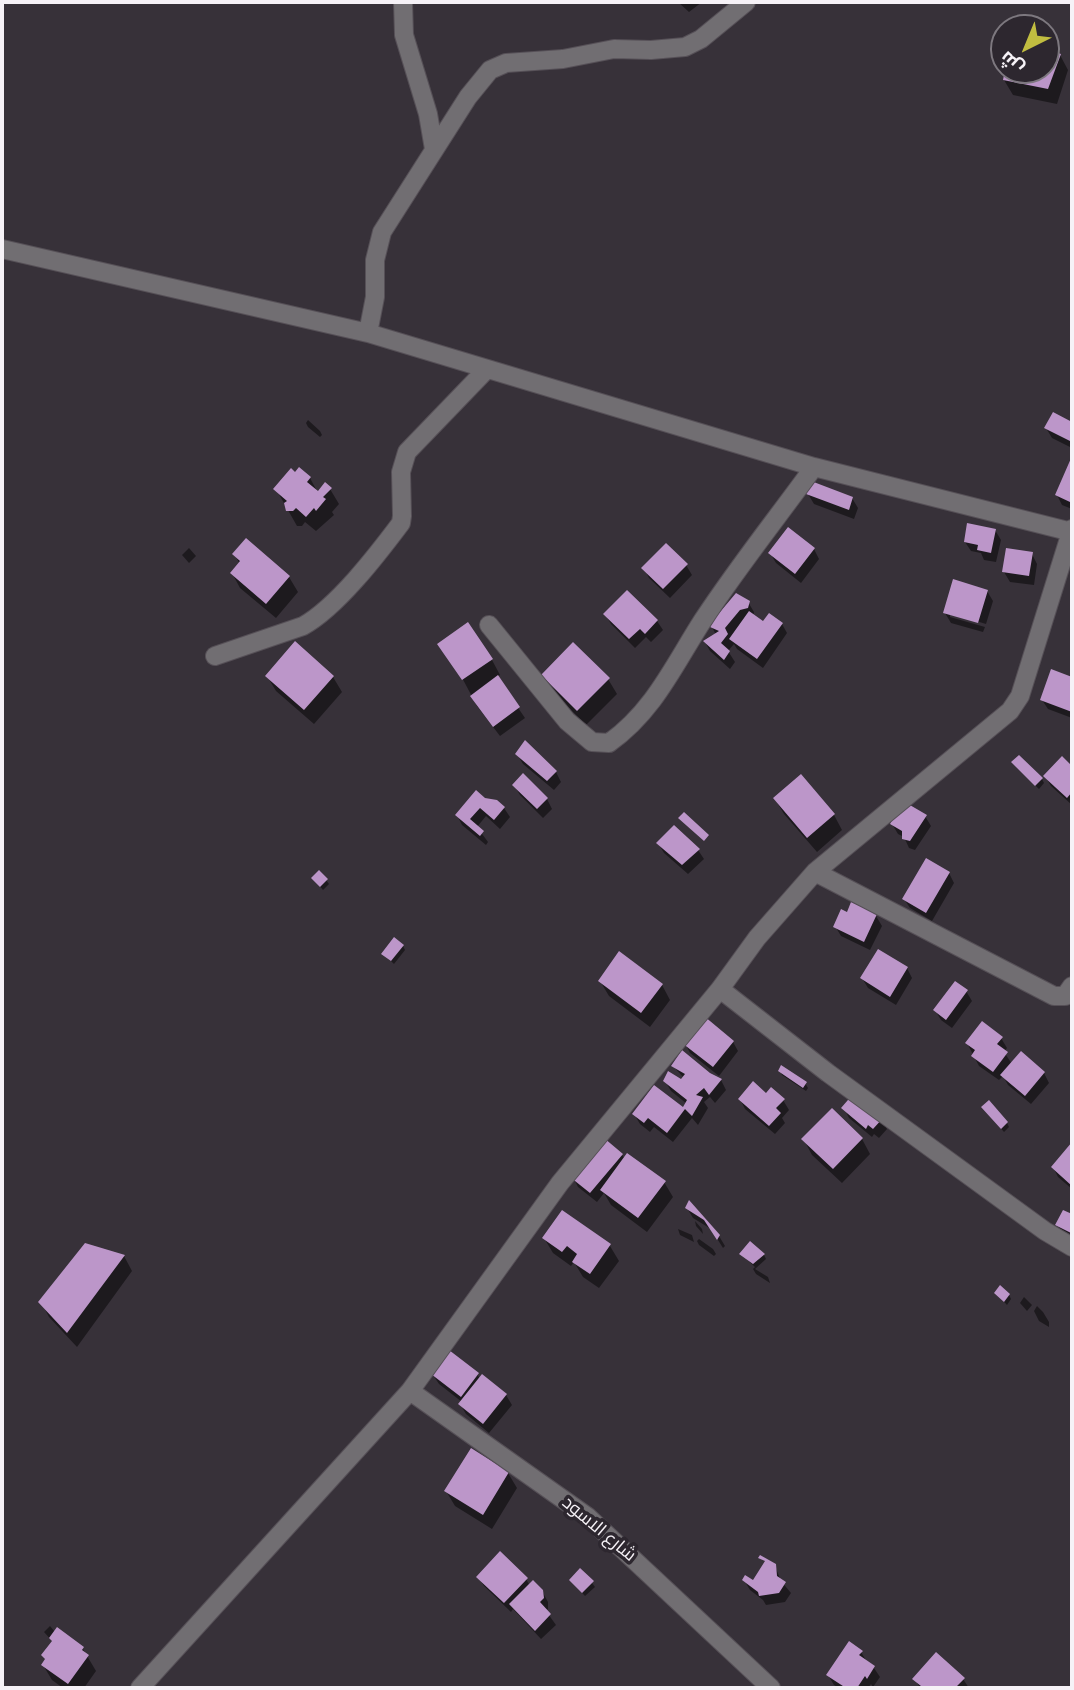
<!DOCTYPE html>
<meta charset="utf-8">
<style>
body{margin:0}
#map{position:relative;width:1074px;height:1690px;overflow:hidden;background:#373139;font-family:"Roboto Serif",Cairo,serif}
canvas{display:block}
.frame{position:absolute;inset:0;border:4px solid #f6f2f7;pointer-events:none}
.north{position:absolute;left:990px;top:14px;width:70px;height:70px;box-sizing:border-box;background:#2d272f;border:2px solid #7d787f;border-radius:50%;rotate:223deg;font-size:19px;font-weight:700;line-height:28px;text-align:center;color:#f6f2f7}
.north::after{content:'';display:block;margin:auto;width:24px;height:32px;background:#c1bd40;clip-path:polygon(50% 0,100% 100%,50% 72%,0 100%)}
</style>
<div id="map">
<canvas width="1074" height="1690"></canvas>
<div class="frame"></div>
<div class="north">ش</div>
</div>
<script>
const c = document.querySelector('canvas').getContext('2d');
c.lineJoin = 'round';
function fill(path, color) { c.fillStyle = color; c.fill(path, 'evenodd'); }
function trace(path, color, width, dash) { c.strokeStyle = color; c.lineWidth = width; c.lineCap = dash ? 'butt' : 'round'; c.setLineDash(dash || []); c.stroke(path); }
function drawText(font, color, halo, rows, align = 'center') {
  c.font = font + ' "Roboto Serif",Cairo,serif'; c.lineWidth = 7; c.setLineDash([]); c.textBaseline = 'middle'; c.strokeStyle = halo; c.fillStyle = color; for (const [text, x, y, turn = 0] of rows) {
    c.save(); c.translate(x, y); c.rotate((+turn || 0) * Math.PI / 180); c.textAlign = isNaN(turn) ? turn : align; if (halo) c.strokeText(text, 0, 0); c.fillText(text, 0, 0); c.restore();
  }
}
fill(new Path2D(`
 M678,2H702L689,12Z
 M1046,51L1060,55L1068,70L1057,104L1013,95L1004,80L1007,70H1046Z
 M1053,414L1072,424V448L1052,438L1046,428Z
 M308,420L320,431L322,435L320,437L308,427L306,423Z
 M1072,460V509L1062,505L1057,495Z
 M310,478L318,493L330,489L339,504L332,512L334,515L316,531L305,522L302,526H297L276,489Z
 M808,494L852,498L858,508L854,519L814,504Z
 M995,530L1001,540L996,562L984,560L981,553L971,551L965,542Z
 M246,540L289,577L298,592L276,618L240,588L232,573L240,564L234,554Z
 M189,548L196,556L189,563L182,555Z
 M814,549L819,559L801,583L776,563L770,553Z
 M1032,554L1037,564L1034,585L1010,582L1004,572Z
 M686,565L692,575L670,598L649,578L644,568Z
 M987,591L993,601L986,624L950,613V617L985,627L983,632L951,623L945,613Z
 M748,602L754,612L753,617L763,624H782L787,633L763,668L737,649L734,644L728,651L735,662L730,669L710,651L705,642L716,635L712,627Z
 M605,614L657,621L663,630L651,642L646,637L635,648L611,624Z
 M492,660L500,675L497,677L525,718L500,736L477,706L459,672Z
 M1052,671L1072,679V718L1048,709L1042,700Z
 M543,675L608,679L617,694L586,725L551,690Z
 M267,676L333,677L342,692L314,724L276,691Z
 M517,754L556,772L561,782L554,790L523,764Z
 M1062,758L1072,768V805L1051,786L1045,776Z
 M1016,767L1042,779L1044,783L1039,789Z
 M514,785L547,799L552,809L543,818L520,795Z
 M485,799L504,808L510,817L500,829L486,816L477,827L488,842L486,845L462,825L457,815Z
 M775,799L834,815L842,830L817,852L784,814Z
 M925,816L931,826L915,850L909,848L904,837L898,834L892,824Z
 M658,843L698,850L704,859L688,874L664,853Z
 M949,873L954,883L932,921L910,908L904,899Z
 M313,878L326,880L329,884L323,890Z
 M876,916L882,926L870,950L841,936L835,926Z
 M403,946L405,950L394,964L384,954Z
 M907,968L912,978L896,1005L868,988L862,978Z
 M600,981L662,985L670,1000L650,1027L609,996Z
 M966,991L972,1001L952,1028L941,1020L935,1010Z
 M1001,1038L1007,1048L1004,1052L1012,1064L1044,1073L1049,1083L1031,1104L1008,1085L1003,1076L999,1080L979,1066L967,1043Z
 M733,1042L738,1051L719,1076L690,1053L685,1043Z
 M673,1066L709,1074L721,1080L726,1090L715,1103L710,1097L704,1102L708,1108L698,1125L692,1118L673,1142L654,1127L650,1132L640,1124L634,1114L684,1109L687,1104L671,1091L665,1081L681,1082L684,1078Z
 M780,1071L805,1083L808,1088L806,1091L782,1075Z
 M767,1095L783,1100L789,1110L782,1118L785,1123L775,1134L745,1109L740,1099Z
 M844,1108L881,1119L887,1129L879,1138L874,1134L872,1137L849,1118Z
 M986,1111L1007,1123L1009,1127L1004,1132Z
 M862,1139L870,1154L842,1183L812,1155L804,1140Z
 M1072,1145V1189L1058,1177L1053,1167Z
 M622,1155L625,1159L664,1182L673,1197L647,1232L611,1205L604,1193L597,1202L578,1187L573,1177Z
 M689,1203L719,1236L725,1246L723,1248L711,1229L693,1218L687,1208Z
 M1064,1212L1072,1216V1235L1060,1229L1057,1225Z
 M695,1221L702,1229L703,1234L696,1226Z
 M678,1229L692,1235L694,1242L680,1235Z
 M544,1238L610,1246L619,1261L599,1288L583,1277L574,1262L571,1266L553,1253Z
 M699,1239L713,1249L716,1254L714,1256L699,1245L697,1241Z
 M741,1254L764,1255L766,1259L755,1269L768,1277L770,1283L756,1274L753,1269L755,1267Z
 M124,1256L132,1271L77,1347L49,1317L41,1302Z
 M996,1293L1009,1295L1011,1299L1007,1305Z
 M1024,1297L1032,1305L1027,1311L1020,1303Z
 M1037,1306L1043,1312L1049,1322V1327L1039,1321L1034,1311Z
 M477,1374L480,1379L506,1395L512,1405L489,1433L466,1414L460,1404L462,1402L439,1384L433,1375Z
 M508,1473L517,1488L492,1529L455,1506L446,1491Z
 M775,1566L781,1581L791,1593L785,1602L766,1605L763,1600L750,1590L744,1580L754,1582Z
 M478,1577L526,1579L530,1586L542,1591L548,1602V1609L546,1611L556,1625L541,1639L513,1609L511,1612L484,1586Z
 M571,1581L592,1583L595,1587L585,1596Z
 M50,1626L55,1632L57,1630L83,1649L96,1671L84,1688H63L52,1680L43,1665L53,1642L44,1632Z
 M861,1652L867,1662L874,1668L880,1677L873,1687L871,1684L868,1688H839L834,1685L828,1675Z
 M915,1679H963L969,1688H920Z`), '#0007');
fill(new Path2D(`
 M1046,49L1061,54L1048,89L1003,80L1005,70H1046Z
 M1053,412L1072,422V442L1044,428Z
 M1072,456V497L1070,502L1055,495Z
 M299,467L311,477L307,482L318,491L325,482L332,488L323,497L326,499L316,511L314,508L306,517L296,508L293,511H286L284,503L287,501L273,489L291,468L295,472Z
 M811,481L853,497L849,510L806,494Z
 M967,523L996,529L991,553L977,550L978,545L964,542Z
 M788,527L815,548L795,574L768,553Z
 M246,538L290,576L266,604L230,573L240,561L232,554Z
 M666,543L688,564L663,589L641,568Z
 M1006,548L1033,552L1029,576L1002,572Z
 M953,579L988,590L978,623L943,613Z
 M627,590L658,620L645,634L640,629L629,639L603,614Z
 M736,593L750,601L748,608L740,610L725,628L728,634L721,643L730,651L724,660L703,641L719,631L710,627L715,618Z
 M749,611L763,621L769,613L783,623L757,659L729,639Z
 M468,622L493,659L462,680L437,644Z
 M295,641L334,676L304,710L265,676Z
 M573,642L610,678L577,711L541,675Z
 M1051,669L1072,677V712L1040,700Z
 M498,675L520,707L493,727L470,696Z
 M525,740L557,771L547,781L515,754Z
 M1019,755L1043,778L1035,786L1011,762Z
 M1062,756L1072,766V792L1067,798L1043,776Z
 M523,773L548,798L537,809L512,785Z
 M801,774L835,814L807,838L773,798Z
 M476,790L485,798L497,800L505,807L494,820L480,808L470,819L484,831L480,836L455,815Z
 M903,801L927,815L910,841L902,839V831L890,824Z
 M684,812L709,835L704,841L678,818Z
 M674,825L700,849L682,865L656,843Z
 M926,858L950,872L926,913L902,899Z
 M319,870L328,879L320,887L311,878Z
 M851,902L877,914L864,942L833,927L841,909L847,912Z
 M394,937L404,945L391,961L381,954Z
 M878,949L908,967L890,997L860,978Z
 M619,951L663,984L641,1013L598,981Z
 M955,981L968,990L946,1020L933,1010Z
 M704,1016L734,1041L713,1067L682,1043Z
 M982,1021L1003,1037L997,1044L1008,1052L993,1072L971,1056L975,1050L965,1043Z
 M682,1050L710,1073L722,1079L709,1095L704,1088L696,1095L703,1097L692,1116L685,1109L667,1133L648,1118L644,1123L632,1114L654,1085L683,1107L687,1100L663,1081L668,1071L681,1079L685,1074L671,1066Z
 M1021,1051L1045,1072L1025,1096L1000,1075Z
 M781,1065L807,1082L803,1088L778,1071Z
 M753,1081L766,1093L771,1087L785,1099L776,1108L781,1113L769,1126L738,1099Z
 M854,1093L883,1118L873,1129L868,1125L866,1129L841,1108Z
 M989,1100L1008,1122L1001,1129L981,1107Z
 M832,1108L863,1138L833,1169L801,1139Z
 M604,1138L623,1154L590,1193L570,1177Z
 M1072,1142V1186L1051,1167Z
 M627,1153L666,1181L638,1218L600,1190Z
 M689,1200L720,1235L717,1240L704,1220L685,1208Z
 M562,1210L611,1244L590,1274L572,1262L577,1254L567,1246L562,1252L542,1238Z
 M1063,1210L1072,1214L1071,1233L1055,1225Z
 M750,1241L765,1254L753,1264L739,1254Z
 M85,1243L125,1255L67,1333L38,1302Z
 M1000,1285L1010,1294L1004,1302L994,1293Z
 M449,1350L479,1373L461,1397L431,1374Z
 M482,1374L507,1394L483,1424L458,1404Z
 M471,1448L509,1472L483,1515L444,1491Z
 M500,1551L528,1578L504,1603L476,1577Z
 M760,1555L776,1564L777,1576L786,1582L779,1593L759,1596L758,1592L742,1580L745,1575L753,1580L765,1561L758,1558Z
 M580,1568L594,1581L582,1593L569,1580Z
 M533,1580L543,1590L544,1598L540,1602L551,1614L535,1631L509,1604Z
 M57,1627L84,1647L82,1650L89,1655L68,1684L41,1665L45,1659L41,1655L52,1641L49,1638Z
 M849,1641L863,1651L859,1655L875,1666L867,1679L865,1676L857,1688H846L826,1675Z
 M936,1652L965,1678L955,1688H919L921,1686L912,1679Z`), '#bc96c9');
const minor = new Path2D(`
 M403,2L404,35L428,114L434,149
 M2,249L368,333L814,467L1072,532
 M368,333L375,297V260L382,232L468,97L490,70L506,63L563,59L614,49L651,50L685,47L701,39L746,2
 M489,625L567,721L592,742L609,743C654,711 674,665 703,620C737,568 777,518 814,467
 M215,656L303,626C337,607 377,555 401,523L402,516L401,472L407,452L486,370
 M815,872L1054,996H1065L1072,986
 M720,989L828,1073L1045,1231L1072,1247
 M410,1391L588,1517L771,1688
 M140,1688L410,1391L560,1183L720,989L757,938L815,872L1010,711L1020,696L1072,529`);
trace(minor, '#565057', 20);
trace(minor, '#716e72', 18);
drawText('18px', '#f6f2f7', '#2d272f', [
 ["شارع الاسود",599,1529,40]
]);
</script>
